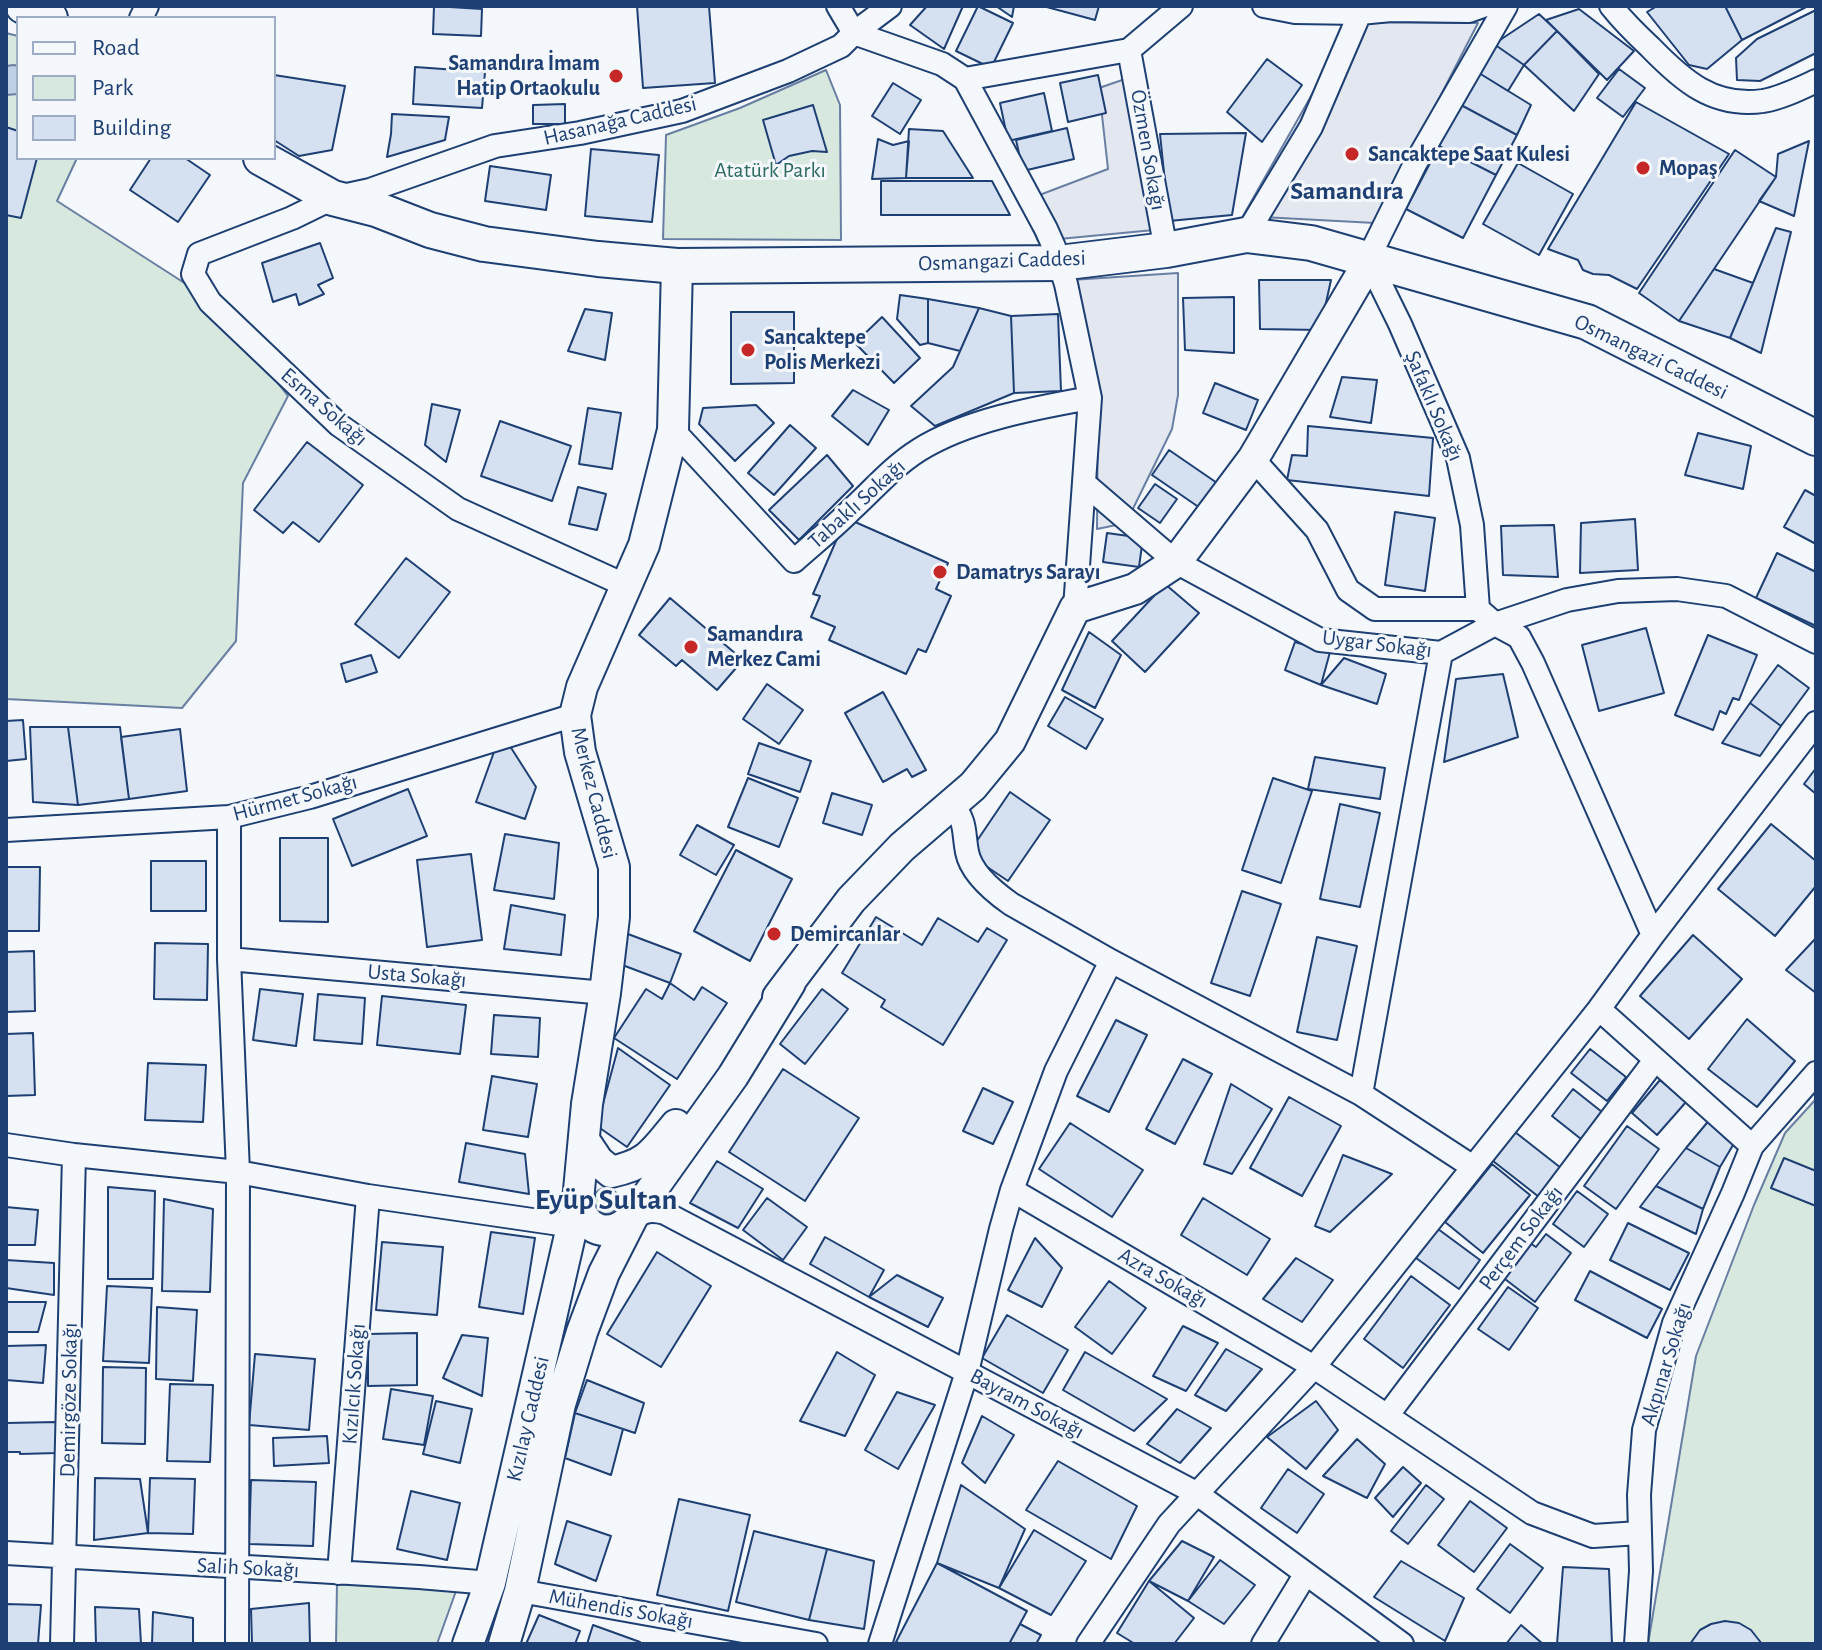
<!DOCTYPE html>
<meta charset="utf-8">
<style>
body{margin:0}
#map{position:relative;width:1822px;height:1650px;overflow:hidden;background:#f4f7fb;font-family:"Alegreya Sans",sans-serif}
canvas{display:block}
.frame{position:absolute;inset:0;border:8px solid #1d3f73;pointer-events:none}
.legend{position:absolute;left:16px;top:16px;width:260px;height:144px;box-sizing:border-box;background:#f4f7fb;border:2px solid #9eadc5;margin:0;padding:10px 14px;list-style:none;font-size:24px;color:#1d3f73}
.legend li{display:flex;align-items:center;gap:16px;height:40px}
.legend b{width:40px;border:2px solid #9eadc5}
</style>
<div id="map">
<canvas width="1822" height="1650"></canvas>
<div class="frame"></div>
<ul class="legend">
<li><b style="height:10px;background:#f4f7fb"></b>Road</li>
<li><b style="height:22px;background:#d7e8df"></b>Park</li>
<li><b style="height:22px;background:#d5e0f0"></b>Building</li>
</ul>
</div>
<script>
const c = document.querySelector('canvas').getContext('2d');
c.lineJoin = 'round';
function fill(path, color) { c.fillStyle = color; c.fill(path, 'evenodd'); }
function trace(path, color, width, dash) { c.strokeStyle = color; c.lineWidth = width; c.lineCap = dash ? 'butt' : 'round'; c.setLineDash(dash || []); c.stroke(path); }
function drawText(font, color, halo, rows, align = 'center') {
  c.font = font + ' "Alegreya Sans",sans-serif'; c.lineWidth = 6; c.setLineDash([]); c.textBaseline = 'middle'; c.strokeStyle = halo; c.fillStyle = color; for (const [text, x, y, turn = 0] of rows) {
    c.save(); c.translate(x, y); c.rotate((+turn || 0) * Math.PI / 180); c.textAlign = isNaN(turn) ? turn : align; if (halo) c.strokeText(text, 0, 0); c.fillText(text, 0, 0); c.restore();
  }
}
const green = new Path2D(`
 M6,33L18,36V158H77L57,201L214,302L288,396L243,483L236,641L182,708L6,699Z
 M826,70L840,105L841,240L663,239L666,135L740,108Z
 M1816,1099V1644H1648L1696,1356L1754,1205L1785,1133Z
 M593 1201a13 13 0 1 1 26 0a13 13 0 1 1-26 0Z
 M337,1584L456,1591L437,1644H336Z`);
fill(green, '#d7e8df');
trace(green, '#687fa3', 2);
const parking = new Path2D(`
 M1353,22L1478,23L1375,223L1243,216Z
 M1131,77L1154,230L1038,241L1021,202L1108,169L1099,88Z
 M1178,273V395L1172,429L1126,523L1097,529L1098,394L1071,280Z`);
fill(parking, '#e3e8f0');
trace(parking, '#687fa3', 2);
const water = new Path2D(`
 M14,65L18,66V94L6,95V66Z`);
fill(water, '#bed0e5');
trace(water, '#687fa3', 2);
const building = new Path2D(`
 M434,6L482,9L481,36L433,34Z
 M637,6H709L715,83L643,88Z
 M927,6H963L944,49L910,25Z
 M978,6L1013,23L991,68L956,51Z
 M996,6H1014L1012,17Z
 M1043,6H1099L1095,20Z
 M1657,6H1725L1742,40L1707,69L1689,65L1647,12Z
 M1725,6H1808L1742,40Z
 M1579,9L1634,51L1607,80L1546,20Z
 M1816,10V53L1760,81L1737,80L1736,58L1757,39Z
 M1539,14L1557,31L1524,65L1494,44Z
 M1557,31L1599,74L1574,111L1524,65Z
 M1494,44L1524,65L1508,91L1479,73Z
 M1267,59L1302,85L1262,142L1227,112Z
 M415,67L485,72L482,108L413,104Z
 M1619,69L1645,88L1623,117L1597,98Z
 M1479,73L1531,105L1517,135L1461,105Z
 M274,75L345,86L332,150L299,156L274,140Z
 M1098,75L1106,113L1068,122L1060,83Z
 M893,83L921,100L900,134L872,116Z
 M1044,93L1052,131L1008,141L1000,103Z
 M1636,102L1729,154L1637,289L1609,275L1593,274L1583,270L1578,260L1548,249Z
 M565,104V124H533V105Z
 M813,105L827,152L812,151L789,156L776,165L763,120Z
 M1461,105L1517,135L1496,175L1439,146Z
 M392,114L449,117L445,140L387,157L391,134Z
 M6,127L18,131V158H37L21,218L6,215Z
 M1067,128L1074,159L1023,171L1016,140Z
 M909,129L943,131L973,178H906Z
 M1246,133L1232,215L1169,221L1160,134Z
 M878,139L893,145L909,141L906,178L872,179Z
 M1809,141L1794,216L1759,201L1776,177L1778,154Z
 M1439,146L1496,175L1463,238L1406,209Z
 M591,149L659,155L652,222L585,216Z
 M1735,150L1776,177L1679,321L1639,293Z
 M151,158H185L210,175L178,222L130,190Z
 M1518,163L1573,194L1539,255L1483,224Z
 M490,166L551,175L546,210L485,201Z
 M881,181H992L1010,215H881Z
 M1776,228L1791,232L1761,353L1730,338Z
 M320,243L333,278L318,285L324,294L299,305L296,294L273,302L262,263Z
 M1714,269L1753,283L1730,338L1679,321Z
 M1259,280H1331L1320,330L1260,329Z
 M900,295L928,299V343L920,345L897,319Z
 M1234,297V353L1185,350L1183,298Z
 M928,299L979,308L960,351L928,343Z
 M979,308L1011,316L1014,393L935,426L911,406L953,367Z
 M585,309L612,313L605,360L568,351Z
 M731,312H794V383L731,384Z
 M1058,314L1061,391L1014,393L1011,316Z
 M882,317L920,358L894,383L855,343Z
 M1342,377L1377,380L1371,423L1330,417Z
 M1215,383L1258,400L1246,430L1203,413Z
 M853,390L889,410L868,445L832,416Z
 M432,404L460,410L446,462L425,445Z
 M756,405L774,423L735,461L699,424L703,408Z
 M588,408L621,413L612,469L579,464Z
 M500,421L571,446L552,501L481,476Z
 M790,425L816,448L774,495L748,473Z
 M1308,426L1433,438L1429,496L1287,480L1292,455L1307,456Z
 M1698,433L1751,446L1743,489L1685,475Z
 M307,442L363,485L319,542L293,522L283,533L254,510Z
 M1169,450L1220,485L1203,510L1152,475Z
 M827,455L853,486L799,540L769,510Z
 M1155,484L1177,499L1160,523L1138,508Z
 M578,487L606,494L597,530L569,524Z
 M1805,490L1816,496V544L1784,527Z
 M1395,512L1435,518L1425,591L1385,585Z
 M846,518L948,563L936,589L951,596L926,652L918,649L906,674L829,640L835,627L811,617L820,596L813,594Z
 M1635,519L1638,570L1580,573L1581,523Z
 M1554,525L1558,577L1503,575L1501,526Z
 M1107,533L1143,538L1139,567L1103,562Z
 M1777,553L1816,572V626L1756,598Z
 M406,558L450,592L399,658L355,624Z
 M1165,584L1199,613L1145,672L1112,641Z
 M670,598L743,660L717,690L682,660L676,666L639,635Z
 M1646,628L1664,693L1599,711L1582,645Z
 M1089,632L1121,655L1095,708L1062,690Z
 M1708,635L1757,655L1739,700L1733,698L1726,714L1720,711L1713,730L1675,715Z
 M1295,642L1330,652L1321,685L1285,670Z
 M371,655L377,672L346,682L341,664Z
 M1344,658L1386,674L1377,704L1321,685Z
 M1778,665L1809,688L1781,726L1750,703Z
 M1503,674L1518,737L1444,762L1456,679Z
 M767,684L803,710L779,744L743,719Z
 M883,692L926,770L912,777L907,769L883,782L845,713Z
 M1065,697L1103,719L1086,749L1048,726Z
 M1750,703L1781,726L1760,756L1722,743Z
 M23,720L26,759L6,761V721Z
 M30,727H68L78,805L33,802Z
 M68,727H120L129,799L78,805Z
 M180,729L187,791L129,799L121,737Z
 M508,743L536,787L525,819L476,802L494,752Z
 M759,743L811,761L800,792L748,774Z
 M1315,757L1385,768L1380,799L1308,789Z
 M1816,768V794L1804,784Z
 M748,778L798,798L779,847L728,827Z
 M1273,778L1312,791L1281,883L1242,870Z
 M408,789L427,836L352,866L333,819Z
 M1010,792L1050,820L1008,881L968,854Z
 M832,793L872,805L862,835L823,823Z
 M1340,804L1380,813L1360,907L1320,899Z
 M1771,824L1816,861V886L1775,936L1718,889Z
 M697,825L734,845L716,875L680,855Z
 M505,834L559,843L554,899L494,890Z
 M280,838H328V922L280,921Z
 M736,850L792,879L750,961L694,931Z
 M471,854L482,940L427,947L417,860Z
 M151,861H206V911H151Z
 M6,867H40L39,931H6Z
 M1242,891L1281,904L1250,996L1211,983Z
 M511,905L565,915L561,955L504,949Z
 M876,917L922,945L938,918L978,942L987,928L1007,940L943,1045L881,1007L885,1000L842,973Z
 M628,934L681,954L670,983L617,963Z
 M1693,935L1742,979L1689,1039L1640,996Z
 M1317,937L1357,946L1337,1040L1297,1032Z
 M1816,938V993L1786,970Z
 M155,943L208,944L207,1000L154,999Z
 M34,951L35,1011L6,1012V952Z
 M670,983L694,1000L702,987L727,1003L677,1079L614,1038L646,989L662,999Z
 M260,989L303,994L296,1046L253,1040Z
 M822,989L848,1009L805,1064L780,1044Z
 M318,994L365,998L362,1044L314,1040Z
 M382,996L466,1005L460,1054L377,1045Z
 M494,1015L540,1018L538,1057L491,1054Z
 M1747,1019L1795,1061L1757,1107L1708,1069Z
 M1116,1020L1147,1035L1109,1112L1077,1096Z
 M33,1033L35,1095L6,1096V1034Z
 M618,1048L670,1085L627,1147L597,1126Z
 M1590,1049L1626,1077L1607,1101L1571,1073Z
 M1183,1059L1212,1074L1175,1144L1146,1129Z
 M148,1063L206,1065L203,1122L145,1120Z
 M783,1069L859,1118L805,1201L729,1152Z
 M492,1076L537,1084L528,1137L483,1130Z
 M1660,1080L1686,1102L1657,1135L1632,1113Z
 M1231,1084L1272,1109L1232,1174L1204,1164Z
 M983,1088L1013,1102L993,1144L963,1131Z
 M1573,1089L1602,1112L1581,1139L1552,1116Z
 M1289,1097L1341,1126L1302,1196L1250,1168Z
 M1711,1118L1736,1140L1720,1167L1686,1148Z
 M1070,1123L1143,1170L1112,1217L1039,1169Z
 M1627,1126L1659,1149L1616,1209L1584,1186Z
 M1515,1132L1561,1168L1539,1197L1493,1161Z
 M466,1143L525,1154L529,1194L459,1182Z
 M1686,1148L1720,1167L1703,1209L1656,1186Z
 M1343,1155L1392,1174L1330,1232L1315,1226Z
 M1784,1158L1816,1171V1206L1771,1188Z
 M717,1161L763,1189L738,1228L690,1203Z
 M1492,1164L1530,1195L1483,1253L1445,1222Z
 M1656,1186L1703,1209L1696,1234L1640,1207Z
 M108,1187L155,1191L153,1279H108Z
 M1577,1191L1608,1214L1584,1247L1553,1224Z
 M767,1198L807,1227L783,1260L743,1230Z
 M1203,1198L1270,1239L1247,1275L1181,1235Z
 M164,1199L213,1209L210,1292L162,1291Z
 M6,1207L38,1210L35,1245H6Z
 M1628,1223L1689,1253L1670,1290L1610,1260Z
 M1438,1229L1480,1260L1459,1289L1416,1258Z
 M491,1232L535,1238L523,1314L479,1307Z
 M1546,1234L1571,1253L1535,1302L1501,1276L1527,1241L1536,1247Z
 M825,1237L884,1270L869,1297L810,1264Z
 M1035,1238L1062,1268L1042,1307L1008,1290Z
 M382,1242L443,1247L437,1315L376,1310Z
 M657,1252L711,1286L661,1367L607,1334Z
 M1296,1258L1333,1280L1302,1322L1263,1299Z
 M6,1260L54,1263V1295L6,1288Z
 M1590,1271L1662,1309L1647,1338L1575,1300Z
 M897,1275L943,1298L928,1327L869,1297Z
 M1411,1276L1450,1305L1403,1368L1364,1339Z
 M1109,1281L1146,1308L1112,1354L1075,1327Z
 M107,1286L152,1288L149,1363L103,1361Z
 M1508,1287L1538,1308L1509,1350L1478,1329Z
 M6,1302H46L38,1332H6Z
 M157,1307L197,1310L193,1381L156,1379Z
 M1007,1315L1068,1350L1043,1393L982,1358Z
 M1183,1326L1218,1343L1186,1391L1153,1376Z
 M417,1333V1385L368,1386V1334Z
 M462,1335L488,1338L482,1396L443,1378Z
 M46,1345L43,1383L6,1380V1346Z
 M1226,1349L1262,1369L1226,1411L1195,1395Z
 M837,1352L875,1375L845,1436L800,1421Z
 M1085,1352L1167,1399L1134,1431L1063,1390Z
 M255,1354L315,1359L309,1430L249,1425Z
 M103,1367L146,1368L145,1444L102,1443Z
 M587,1380L644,1403L635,1433L575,1413Z
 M170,1384L213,1385L210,1462L167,1461Z
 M391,1389L433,1396L424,1445L383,1439Z
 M897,1392L935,1405L898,1469L865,1450Z
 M436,1401L472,1409L460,1463L423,1454Z
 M1316,1401L1338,1430L1306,1469L1267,1437Z
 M1177,1409L1211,1428L1180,1463L1147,1444Z
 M575,1413L623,1429L611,1475L565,1458Z
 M982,1416L1014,1435L985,1483L962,1463Z
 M57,1422V1453L20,1454V1452H6V1423Z
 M327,1436L329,1463L274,1466L273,1438Z
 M1357,1439L1385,1464L1367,1498L1323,1476Z
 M1058,1461L1137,1506L1111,1559L1026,1510Z
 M1403,1467L1421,1483L1393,1517L1375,1498Z
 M1288,1469L1324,1494L1297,1533L1261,1508Z
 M95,1478L140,1479L148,1533L94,1540Z
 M150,1478L195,1479L193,1534L148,1533Z
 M251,1480L316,1482L313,1546L249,1544Z
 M961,1485L1025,1529L999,1588L937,1563Z
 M1426,1485L1444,1499L1408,1544L1391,1531Z
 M411,1491L460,1503L447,1560L397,1549Z
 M679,1499L750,1515L728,1611L657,1595Z
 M1470,1501L1507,1528L1474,1572L1438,1545Z
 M567,1521L611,1536L596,1581L555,1564Z
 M1034,1530L1086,1561L1051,1615L999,1588Z
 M754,1531L827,1549L809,1620L736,1602Z
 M1182,1541L1214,1557L1188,1601L1149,1581Z
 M1510,1544L1543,1568L1510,1613L1477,1589Z
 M827,1549L874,1561L864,1629L809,1620Z
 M1220,1560L1255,1585L1224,1624L1188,1601Z
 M1401,1561L1464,1598L1445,1641L1374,1597Z
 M937,1563L1027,1611L1009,1644H901L896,1642Z
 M1563,1567L1609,1569L1612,1644H1557Z
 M1149,1581L1194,1618L1174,1644H1135L1117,1633Z
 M309,1603L310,1644H252L251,1609Z
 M6,1604L41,1605L38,1644H6Z
 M95,1607L139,1609L141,1644H96Z
 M153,1612L193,1618V1644H152Z
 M539,1615L580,1631L575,1644H526Z
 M1725,1621L1739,1623L1751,1630L1762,1644H1690L1700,1630L1711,1624Z
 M1020,1624L1041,1635L1036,1644H1009Z
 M593,1625L640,1642L639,1644H587Z
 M1521,1625L1543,1644H1506Z`);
fill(building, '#d5e0f0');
trace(building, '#1d3f73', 2);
const street = new Path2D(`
 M838,6L854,33L942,64L965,79L1046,229L1054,247L1066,284L1090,398L1075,608
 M1264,6L1295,12L1360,13L1391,10L1469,11L1483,6
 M1611,6C1623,21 1636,34 1650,47C1682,80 1713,108 1763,101C1781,98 1799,89 1816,81
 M141,18L147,6
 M1129,50L1166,250
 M965,79L1129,50L1181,6
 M1246,235L1311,127L1360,13
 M673,430L794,561C813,544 832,529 850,511C873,490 892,467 919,450C967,420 1035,408 1090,398
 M1253,459L1317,530L1348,590L1375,609H1478
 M1084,483L1176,562L1320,640L1441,653L1495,624L1567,600L1618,591L1677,589L1726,596L1816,642
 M627,586L458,509L339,425L210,302L193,274L199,254L292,218L333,198L370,190L495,146L580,133L682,111L788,71L841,46L854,33L890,6
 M1478,609L1472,525L1458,458L1400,324L1368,259L1415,164L1506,6
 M952,804C967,823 963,831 967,852C971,873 994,892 1011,904L1111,961L1361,1094L1473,1167
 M229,817V959L238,1172L237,1644
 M6,830L229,817L310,797L575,715
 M1653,935L1816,723
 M229,959L605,993
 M1599,1009L1752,1146
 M1361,1094L1441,653
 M6,1145L74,1155L238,1172L368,1196L587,1228
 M1012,1190L1314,1367L1532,1513L1593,1536L1639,1533
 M631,1219C644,1211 651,1209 665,1213L1196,1493L1402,1644
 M1387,1416L1655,1060
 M6,1553L419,1577L490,1583
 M339,1573L368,1196
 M520,1591L816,1644
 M62,1644L74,1155
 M880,1644L967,1372L1001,1229L1012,1190L1056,1071L1111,961
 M1088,1644L1169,1524L1314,1367L1599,1009L1653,935L1533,663L1519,637L1495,624L1478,609
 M1263,1644L1305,1575
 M1636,1644L1641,1571L1639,1495L1644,1430L1674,1323L1733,1193L1752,1146L1816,1073`);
const secondary = new Path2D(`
 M677,266L673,430L644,545L582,687L575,715L580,752L614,867V917L605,993L587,1104L578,1201C583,1231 609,1240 631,1219L733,1076L790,983
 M778,997L851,900L902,847L973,786L1010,741L1075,608L1135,589L1176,562L1253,459L1361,275L1368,259
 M584,1140L598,1161L611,1172C648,1164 653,1153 676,1125
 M468,1644L490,1583L579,1196
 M504,1644L520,1591L560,1404L582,1332L604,1273L632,1218`);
const primary = new Path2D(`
 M23,6L50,18
 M261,158L333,198L376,209L430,230L484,244L598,259L677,266L1059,263L1166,250L1246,235L1311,243L1587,322L1816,438`);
trace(street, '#1d3f73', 26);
trace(secondary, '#1d3f73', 34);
trace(primary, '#1d3f73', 38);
trace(street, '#f4f7fb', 22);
trace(secondary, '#f4f7fb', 30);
trace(primary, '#f4f7fb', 34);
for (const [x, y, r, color] of [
 [616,76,8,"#c62828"],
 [1352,154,8,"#c62828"],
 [1643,168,8,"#c62828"],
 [748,350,8,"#c62828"],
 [940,572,8,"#c62828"],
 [691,647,8,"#c62828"],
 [774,934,8,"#c62828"]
]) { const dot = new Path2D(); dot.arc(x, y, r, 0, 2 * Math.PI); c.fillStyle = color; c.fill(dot); trace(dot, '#f4f7fb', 3); }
drawText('bold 22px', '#1d3f73', '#f4f7fb', [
 ["Samandıra İmam",600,63,"right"],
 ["Hatip Ortaokulu",600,88,"right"],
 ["Sancaktepe Saat Kulesi",1368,154],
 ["Mopaş",1659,168],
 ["Sancaktepe",764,337],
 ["Polis Merkezi",764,362],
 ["Damatrys Sarayı",956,572],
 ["Samandıra",707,634],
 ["Merkez Cami",707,659],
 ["Demircanlar",790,934]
], 'left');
drawText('22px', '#1d3f73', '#f4f7fb', [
 ["Hasanağa Caddesi",620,121,-13],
 ["Özmen Sokağı",1148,150,80],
 ["Osmangazi Caddesi",1002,261,-2],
 ["Osmangazi Caddesi",1651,357,26],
 ["Şafaklı Sokağı",1434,406,67],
 ["Esma Sokağı",324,407,41],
 ["Tabaklı Sokağı",857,504,-42],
 ["Uygar Sokağı",1377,644,7],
 ["Merkez Caddesi",594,793,76],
 ["Hürmet Sokağı",295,798,-15],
 ["Usta Sokağı",417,976,5],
 ["Perçem Sokağı",1521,1238,-53],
 ["Azra Sokağı",1163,1278,30],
 ["Akpınar Sokağı",1666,1364,-73],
 ["Kızılcık Sokağı",354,1384,-86],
 ["Demirgöze Sokağı",69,1400,-89],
 ["Bayram Sokağı",1027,1404,28],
 ["Kızılay Caddesi",528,1419,-77],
 ["Salih Sokağı",248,1568,3],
 ["Mühendis Sokağı",621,1609,10]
]);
drawText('22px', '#2c6c60', '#f4f7fb', [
 ["Atatürk Parkı",770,170]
]);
drawText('bold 26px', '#1d3f73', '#f4f7fb', [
 ["Samandıra",1347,191]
]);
drawText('bold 30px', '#1d3f73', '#f4f7fb', [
 ["Eyüp Sultan",606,1200]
]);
</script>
